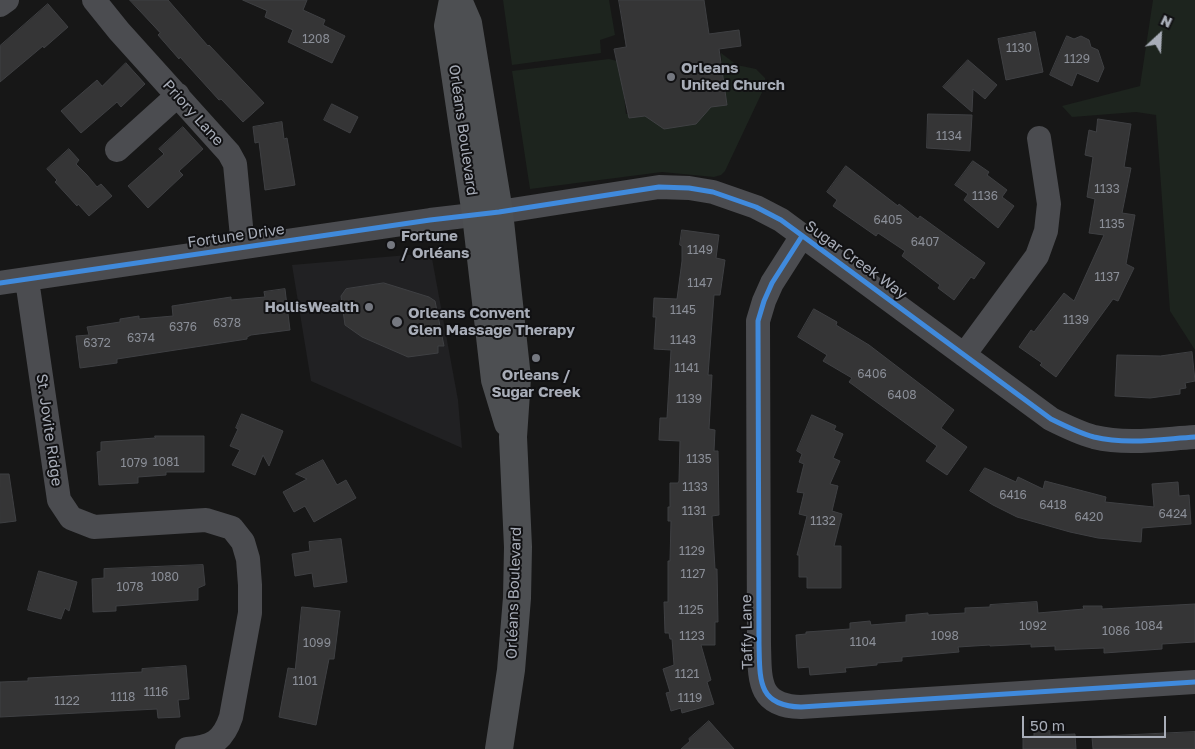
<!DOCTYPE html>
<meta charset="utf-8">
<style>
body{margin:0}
#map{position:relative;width:1195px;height:749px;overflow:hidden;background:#171717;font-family:"Golos Text",sans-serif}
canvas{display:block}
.north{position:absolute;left:1135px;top:10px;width:50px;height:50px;-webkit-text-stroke:4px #111113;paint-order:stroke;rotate:25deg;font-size:14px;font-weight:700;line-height:20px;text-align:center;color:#a8adb8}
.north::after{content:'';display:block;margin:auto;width:18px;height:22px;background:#a8adb8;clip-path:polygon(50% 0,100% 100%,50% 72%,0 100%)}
.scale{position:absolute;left:1022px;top:716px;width:144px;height:22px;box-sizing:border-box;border:2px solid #a8adb8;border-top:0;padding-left:6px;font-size:15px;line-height:18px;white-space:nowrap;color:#a8adb8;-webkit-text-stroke:4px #111113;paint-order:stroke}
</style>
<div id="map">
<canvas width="1195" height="749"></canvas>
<div class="north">N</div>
<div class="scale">50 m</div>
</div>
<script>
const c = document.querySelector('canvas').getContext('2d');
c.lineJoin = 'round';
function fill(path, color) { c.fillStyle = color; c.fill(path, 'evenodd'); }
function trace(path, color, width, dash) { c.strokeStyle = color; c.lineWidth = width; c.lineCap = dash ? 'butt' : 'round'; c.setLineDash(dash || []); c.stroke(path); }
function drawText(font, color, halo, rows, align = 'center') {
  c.font = font + ' "Golos Text",sans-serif'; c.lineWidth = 4; c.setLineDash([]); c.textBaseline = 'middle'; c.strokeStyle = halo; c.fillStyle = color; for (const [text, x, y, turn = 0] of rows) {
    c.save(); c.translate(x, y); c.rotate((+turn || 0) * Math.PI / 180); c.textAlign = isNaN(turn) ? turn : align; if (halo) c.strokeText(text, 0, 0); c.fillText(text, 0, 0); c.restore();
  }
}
fill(new Path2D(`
 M431,253L458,400L462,448L311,381L292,265Z`), '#212123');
fill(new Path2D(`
 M503,0H609L615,35L600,40L601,53L512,65Z
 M1153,0H1195V350L1170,311L1156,115L1136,112L1072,117L1062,106L1140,86Z
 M721,53L737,65L756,69L765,78V86L725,171L721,175L714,177L662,172L530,189L512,71L609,59L617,61H620L626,114L725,100Z`), '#1d241e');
const building = new Path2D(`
 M130,0H168L208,46L209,45L264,103L243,122L221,99L219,100L180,57L179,59L158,35L160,33Z
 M243,0H307L303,10L325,20L323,25L345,36L332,63L288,42L293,30L265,17L267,11Z
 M619,0H704L709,34L739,30L741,46L719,49L727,105L711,107L696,124L664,129L645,116L629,118L614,49L626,47Z
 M48,4L68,27L44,48L43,46L0,82V46Z
 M1035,32L1043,72L1006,80L998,39Z
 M1067,36L1074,39L1081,36L1089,40L1091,47L1098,50L1104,68L1098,82L1077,73L1072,86L1050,75Z
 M968,60L997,85L985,99L973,89L972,112L943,87Z
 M126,63L145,84L121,107L117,102L81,133L61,111L97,80L102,86Z
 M332,104L358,117L350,133L324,120Z
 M928,114L972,115L970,151L927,148Z
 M1098,119L1131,124L1124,167L1131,168L1122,213L1135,215L1126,264L1134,268L1118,301L1113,299L1056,377L1040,365L1042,363L1019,347L1031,330L1034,332L1064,293L1074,301L1104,235L1089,233L1095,199L1087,197L1093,157L1085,155L1089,130L1096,132Z
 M282,122L284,139L287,138L295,185L265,190L259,142L255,143L253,127Z
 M183,127L203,149L179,171L183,175L148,208L128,186L164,154L159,149Z
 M69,149L79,160L76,164L87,175L97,187L101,184L112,196L89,216L78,204L77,206L55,182L57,180L47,169Z
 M973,161L989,172L987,175L1007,190L1002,197L1014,206L998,228L964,200L968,194L955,185Z
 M846,166L898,206L899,204L918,219L920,216L985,263L974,279L971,277L954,300L938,288L940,285L902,256L905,251L878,233L876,236L833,206L837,200L827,192Z
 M682,230L719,235L716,258L725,260L720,295H714L708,375H712L709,429L715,430L714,451H718L719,515L712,516L715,569H717L718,622H715V645H701L711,680L707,682L714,704L682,713L681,708L671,711L666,693L670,692L663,669L674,665L672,639H670L669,633H665L664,602H668V561H670L671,521H668V507H670V483H678L679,481L680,441L659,440L660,418H667L671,350L654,349L656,317H653L654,298L677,299L682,261V246L680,245Z
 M384,283L429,297L435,301L444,346H438V353L408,357L362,337L345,325L341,296L346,289Z
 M285,289L290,330L251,335L247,337V339L117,359V363L80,368L76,336L89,335L87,327L120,322V319L139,316V319L173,316L172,306L231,297V300L265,297L264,292Z
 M814,309L837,322L836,325L869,345L954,410L941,428L967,447L947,475L926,461L937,446L849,382L852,378L823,361L827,355L798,337Z
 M1192,352L1195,381L1185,383L1186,388L1180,389V394L1150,398L1115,396L1117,355L1160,356Z
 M242,414L283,431L269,466L263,455L255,475L232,465L240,450L230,446L238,429L236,428Z
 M812,415L836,426L834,430L843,434L833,458L840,461L830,484L838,486L832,511L842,514L834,546H841V588H807V577H799V555H797L807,516L799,514L804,493L797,492L804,464L799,462L802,454L797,451Z
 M155,436H204V472H166V475L138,477V483L99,485L97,452L101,451V442L155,438Z
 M323,460L337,485L346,480L356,498L314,522L305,506L294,512L283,492L307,479L296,474Z
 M985,468L1016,482L1018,477L1043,489L1045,481L1106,497L1105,502L1154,507L1152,484L1178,482L1179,496L1189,495L1191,524L1142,528L1141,542L1098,538L1070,532L1017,517L993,505L970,491Z
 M0,474H9L16,521L0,523Z
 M341,539L347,582L314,587L312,573L295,576L292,554L310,551L309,542Z
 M203,565L205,585L198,588V600L116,606V611L93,612L92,579L104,578V569Z
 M39,571L77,582L69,611L65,608L61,619L28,610Z
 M1037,602L1038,613L1084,609L1083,606H1102V609L1195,604V642L1162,644V649L1104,653V648L1055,650V646L1031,647V644L990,646V645L958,647L959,652L902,657V661L877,663V665L845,668L846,672L810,675L809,667L798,668L796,635L806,634V632L850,629V623L870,621L871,625L906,622V615L928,613V615L965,613V608L990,607V605Z
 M302,607L340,611L334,659H329L316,725L279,717L288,668L295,669Z
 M186,666L189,699L178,700L180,717L158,718L157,709L0,717V682L28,681V678L142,672V669Z
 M709,721L734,749H681L690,741L689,739Z
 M1050,731V735L1075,734L1076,749H1023V737L1034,736V732Z
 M1195,732V749H1093L1092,737Z`);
fill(building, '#353536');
trace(building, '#3f4043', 1);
trace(new Path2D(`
 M94,0L119,31L229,153L235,164L243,247
 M0,5L7,0
 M117,150L178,95
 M802,236L772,283L764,301L758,321L759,644C760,679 757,706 801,707L1195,682
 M27,280L59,500L71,518L94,527L206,520L232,528L243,542L248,559L250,585V613L231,717C223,741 212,747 187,749
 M0,283L430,220L499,212L659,187L689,188L713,192L756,207L781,220L1051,419C1065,426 1079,433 1094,437C1127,445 1162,439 1195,437
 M964,355L1037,256L1046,231L1049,204L1039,138`), '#4b4c50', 24);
trace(new Path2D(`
 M453,0L448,26L476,215L495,380L508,423
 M458,0L468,23L499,212L517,378L513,437L518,547L517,598L511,670L499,749`), '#4d4f52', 28);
trace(new Path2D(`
 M802,236L772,283L764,301L758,321L759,644C760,679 757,706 801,707L1195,682
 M0,283L430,220L499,212L659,187L689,188L713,192L756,207L781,220L1051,419C1065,426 1079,433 1094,437C1127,445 1162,439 1195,437`), '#408adc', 5);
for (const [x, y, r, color] of [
 [671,77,5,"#757880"],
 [391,245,5,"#757880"],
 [369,307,5,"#757880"],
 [397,322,6,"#757880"],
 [536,358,5,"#757880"]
]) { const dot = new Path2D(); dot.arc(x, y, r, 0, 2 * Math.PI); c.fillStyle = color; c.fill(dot); trace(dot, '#111113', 2); }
drawText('12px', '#8b8f98', null, [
 ["1208",316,39],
 ["1130",1019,48],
 ["1129",1077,59],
 ["1134",949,136],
 ["1133",1107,189],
 ["1136",985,196],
 ["6405",888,220],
 ["1135",1112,224],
 ["6407",925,242],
 ["1149",700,250],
 ["1137",1107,277],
 ["1147",700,283],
 ["1145",683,310],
 ["1139",1076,320],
 ["6378",227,323],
 ["6376",183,327],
 ["6374",141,338],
 ["1143",683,340],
 ["6372",97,343],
 ["1141",687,368],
 ["6406",872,374],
 ["6408",902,395],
 ["1139",689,399],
 ["1135",699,459],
 ["1081",166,462],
 ["1079",134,463],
 ["1133",695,487],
 ["6416",1013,495],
 ["6418",1053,505],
 ["1131",694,511],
 ["6424",1173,514],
 ["6420",1089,517],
 ["1132",823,521],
 ["1129",692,551],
 ["1127",693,574],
 ["1080",165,577],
 ["1078",130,587],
 ["1125",691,610],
 ["1092",1033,626],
 ["1084",1149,626],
 ["1086",1116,631],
 ["1123",692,636],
 ["1098",945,636],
 ["1104",863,642],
 ["1099",317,643],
 ["1121",687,674],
 ["1101",305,681],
 ["1116",156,692],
 ["1118",123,697],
 ["1119",690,698],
 ["1122",67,701]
]);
drawText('bold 15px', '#a8adb8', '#111113', [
 ["Orleans",681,68],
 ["United Church",681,85],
 ["Fortune",401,236],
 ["/ Orléans",401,253],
 ["HollisWealth",359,307,"right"],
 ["Orleans Convent",408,313],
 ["Glen Massage Therapy",408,330],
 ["Orleans /",536,375,"center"],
 ["Sugar Creek",536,392,"center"]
], 'left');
drawText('15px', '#a8adb8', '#111113', [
 ["Priory Lane",193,113,48],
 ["Orléans Boulevard",463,130,82],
 ["Fortune Drive",236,236,-8],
 ["Sugar Creek Way",856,260,36],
 ["St. Jovite Ridge",49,430,82],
 ["Orléans Boulevard",514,593,-88],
 ["Taffy Lane",747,632,-91]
]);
</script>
